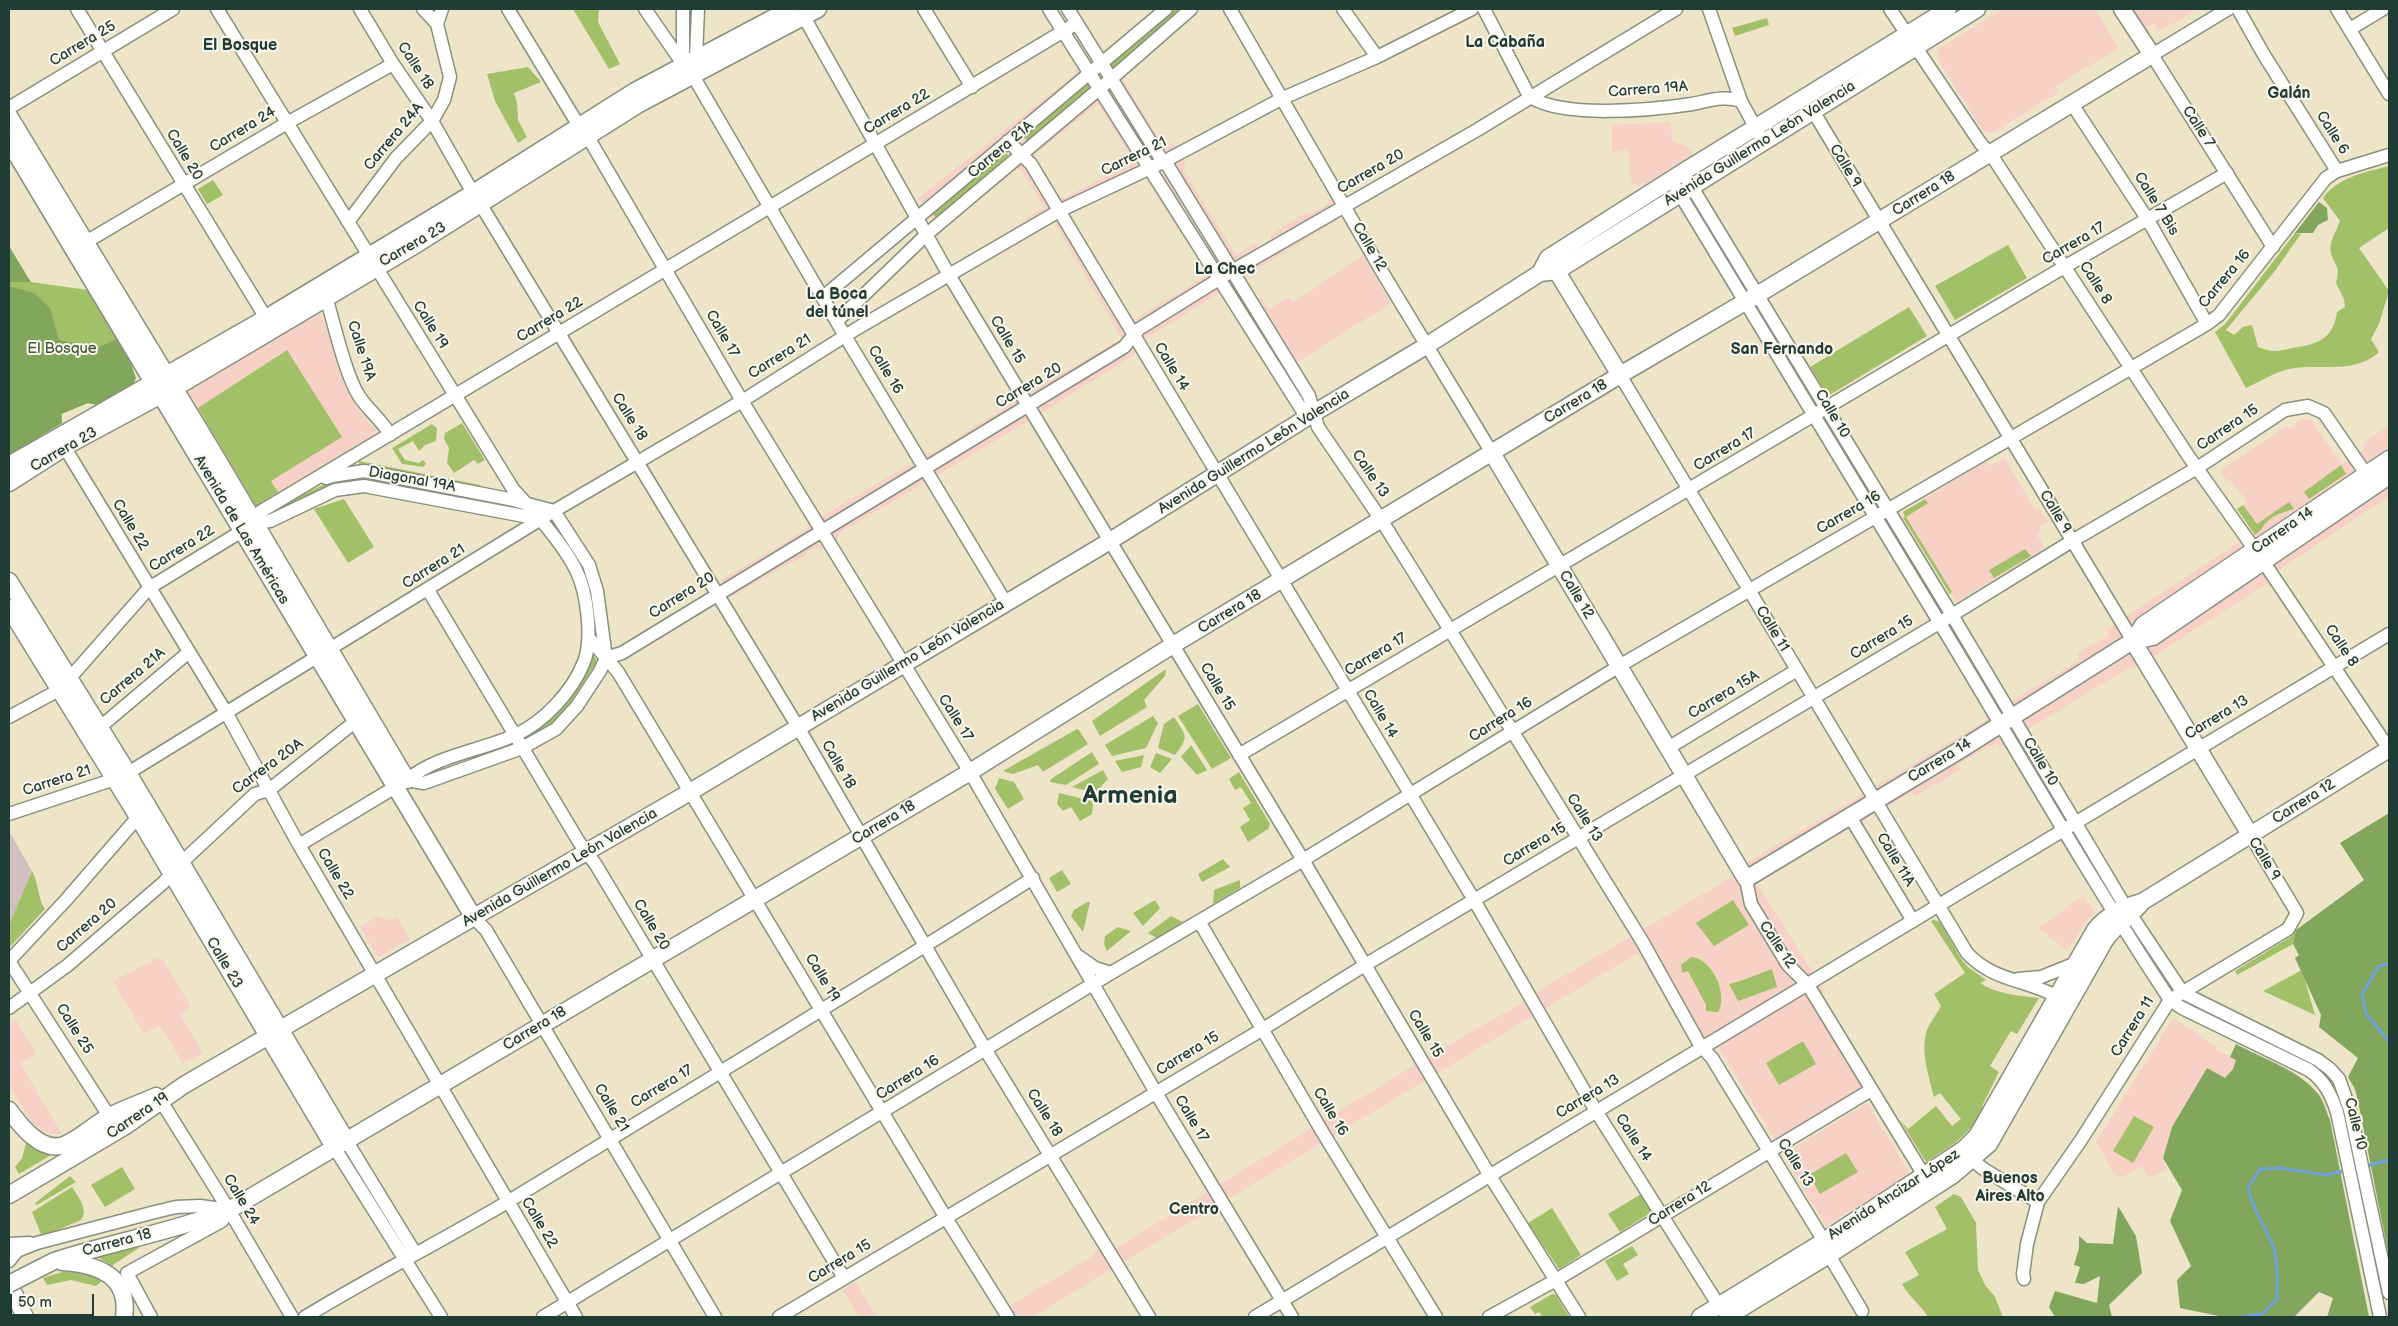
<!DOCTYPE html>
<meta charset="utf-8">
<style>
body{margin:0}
#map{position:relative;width:2398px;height:1326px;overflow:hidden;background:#eee5c8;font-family:"Balsamiq Sans",sans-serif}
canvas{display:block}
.frame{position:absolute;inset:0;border:10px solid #1f3d34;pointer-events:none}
.scale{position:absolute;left:10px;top:1294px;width:84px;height:22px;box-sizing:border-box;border:2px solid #1f3d34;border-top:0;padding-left:6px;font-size:15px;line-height:18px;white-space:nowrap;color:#1f3d34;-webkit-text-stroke:4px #fbf7ec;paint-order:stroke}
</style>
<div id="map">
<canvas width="2398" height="1326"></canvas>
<div class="frame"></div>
<div class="scale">50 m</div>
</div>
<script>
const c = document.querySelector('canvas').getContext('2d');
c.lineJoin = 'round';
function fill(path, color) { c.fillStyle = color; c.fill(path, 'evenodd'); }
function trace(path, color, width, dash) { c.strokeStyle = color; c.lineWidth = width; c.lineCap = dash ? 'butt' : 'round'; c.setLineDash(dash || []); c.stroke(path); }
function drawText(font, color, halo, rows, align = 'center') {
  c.font = font + ' "Balsamiq Sans",sans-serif'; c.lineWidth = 4; c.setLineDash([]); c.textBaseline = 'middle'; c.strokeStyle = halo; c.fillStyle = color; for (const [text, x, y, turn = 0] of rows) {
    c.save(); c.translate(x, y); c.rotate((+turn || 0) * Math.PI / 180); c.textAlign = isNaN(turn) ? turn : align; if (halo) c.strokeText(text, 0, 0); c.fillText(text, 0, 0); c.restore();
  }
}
fill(new Path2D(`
 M2003,9H2095L2119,48L2056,86L2059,92L1992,133L1983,131L1937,58L1938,49Z
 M2130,9H2197L2174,24L2171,23L2159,31L2154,23L2142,29Z
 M1105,49L1164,148L1173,143L1186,165L1184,171L1236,255L1256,243L1259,246L1272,239L1270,235L1307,212L1310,215L1327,205L1330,198L1340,218L1245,277L1258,299L1261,298L1269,310L1289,297L1293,303L1363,255L1391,303L1296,363L1308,383L1288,395L1223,291L1142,341L1146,347L1042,413L840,533L837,541L822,549L815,548L807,552L805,557L790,563L732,597L721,580L808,528L807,525L912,463L911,462L928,452L932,453L1033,390L1122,339L1054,221L1033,233L1026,218L1044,207L1021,170L1016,169L940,231L918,198L1077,73L1075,70ZM1098,104L1134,162L1064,198L1059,197L1034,155ZM1145,178L1177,229L1181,226L1207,268V275L1133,320L1069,215Z
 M1671,122L1672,140L1690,149L1693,154L1642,186L1631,183L1628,148L1612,153V125Z
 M317,313L322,316L346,388L357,408L376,430L375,434L256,506L188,392Z
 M2302,419L2311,420L2342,464L2363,450L2365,442L2389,425V496L2273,574L2275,578L2145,662L2133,670L2130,667L1999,747L1996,743L1958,764L1961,770L1915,796L1912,792L1888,806L1890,809L1878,817L1872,815L1851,831L1849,828L1757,884L1825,991L1815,996L1864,1087L1775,1140L1718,1046L1701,1057L1638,953L1032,1317H996L999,1315L998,1313L1093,1256L1095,1252L1111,1242L1116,1248L1418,1063L1522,1003L1521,1001L1735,875L1733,871L1987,720L1985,717L2080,660L2077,654L2109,635L2106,630L2253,533L2237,509L2247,502L2231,480L2228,482L2220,471L2287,426L2289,429Z
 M2004,458L2035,509L2039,508L2048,522L2040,527L2041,529L2037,535L2045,548L1956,602L1901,513L1986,461L1990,466Z
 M2083,896L2096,913L2088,919L2067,951L2038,928Z
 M378,916L386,920L397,917L410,939L378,957L360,927Z
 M157,958L163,960L191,1007L180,1014L203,1053L183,1064L160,1025L144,1034L113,981Z
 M2173,1018L2217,1047L2216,1049L2236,1060L2233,1069L2225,1078L2207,1069L2172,1127L2163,1158L2167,1169L2150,1178L2142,1166L2122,1177L2114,1173L2096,1142Z
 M16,1020L36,1054L20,1063L62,1134L47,1133L32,1123L9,1085V1025Z
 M1867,1103L1910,1174L1826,1226L1785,1159L1787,1152Z
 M855,1282L877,1317H859L842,1290Z`), '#f7d1c6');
fill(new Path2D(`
 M9,831L32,871L9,925Z`), '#d2bfbf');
fill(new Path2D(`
 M573,9H599L598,22L620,64L609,69Z
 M1174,9H1186L1112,70L1108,65Z
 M1767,18L1769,25L1735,36L1732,28Z
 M528,67L541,82L514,93L517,103L518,120L527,137L518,143L495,101L487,74Z
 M1088,81L1093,88L1028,142L1023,136Z
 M1005,152L1010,158L937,219L932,213Z
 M2389,166V228L2359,248L2389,291L2379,324L2371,339L2379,352C2354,375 2320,363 2289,369C2275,372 2259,382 2246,388L2215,332L2226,323L2295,233L2301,234L2274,272L2226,330L2234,335L2243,327L2252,325L2258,347C2272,353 2279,351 2293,348C2317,344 2333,340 2337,312L2345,307L2344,299L2336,283C2341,266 2335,267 2331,253C2328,243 2337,230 2340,221L2323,198C2338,177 2366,172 2389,166Z
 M213,180L223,195L207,204L198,189Z
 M2008,245L2027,278L1955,320L1935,286Z
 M9,282H31L88,290L131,364L98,405L88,403L62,414V423L9,455Z
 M1909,307L1927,336L1828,396L1810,367Z
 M287,350L342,437L271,481L278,492L256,506L198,408Z
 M462,423L485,460L478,464L474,460L454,473L447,463L449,448L444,439L445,433Z
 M432,424L437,428L436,441L425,445L419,451L413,441L398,449L405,460L419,463L423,460L426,464L423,467L402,464L392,448Z
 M359,461L480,485L479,489L359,466Z
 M2341,465L2346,474L2309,499L2304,492Z
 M364,476L526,506L525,512L364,481L268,518L265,513L333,480Z
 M344,499L374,547L348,563L314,509Z
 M1925,499L1928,503L1906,517L1952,592L1950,594L1903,518L1905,516L1903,512Z
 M2289,502L2294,509C2285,512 2274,514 2267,522C2262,527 2261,531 2255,535L2237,509L2243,505L2257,524Z
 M2025,549L2031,556L1994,578L1989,570Z
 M590,650L596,659V663L570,703L550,725L524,742L521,736L545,721Z
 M1166,669L1165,676L1144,700L1147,707L1100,736L1092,721Z
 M1198,704L1231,758L1212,769L1178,716Z
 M1153,716L1158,723L1146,748L1112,756L1105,745Z
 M1174,717C1186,736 1190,736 1175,755L1158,748L1164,724Z
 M1077,729L1079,730L1088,744L1043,772L1038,765L1013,774L1003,771Z
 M1191,745L1207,770L1197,775L1181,757Z
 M1092,752L1099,764L1066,785L1050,782L1051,779Z
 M1156,753L1172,759L1160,773L1150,767Z
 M1144,755L1141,767L1122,772L1115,761Z
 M1103,770L1108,779L1095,793L1072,787Z
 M1239,772L1270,824L1268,829L1248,842L1240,827L1250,820L1243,808L1251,803L1241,787L1235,790L1229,779Z
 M999,778L1014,782L1024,799L1008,809L995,789Z
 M1059,793L1092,801L1093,804L1092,814L1080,821L1071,807L1063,811L1057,804Z
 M1223,859L1230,867L1202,882L1198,874Z
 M1062,870L1071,884L1057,892L1049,878Z
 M32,871C39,883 37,897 45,909L9,948V925Z
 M1240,880V888L1213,904L1214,890Z
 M1155,900L1160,908L1143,926L1133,913Z
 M1733,900L1749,925L1714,946L1696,923Z
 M1087,902H1090L1083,932L1071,916L1074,910Z
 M1171,916L1183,922L1157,938L1148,933Z
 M1934,920L1940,922L1961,959L1968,967L1986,980L1980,983C1996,994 2020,996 2039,998L2017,1034L2011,1031L1990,1066L1999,1072L1983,1104L1979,1120L1955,1143L1926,1162L1900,1120L1908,1129L1936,1106L1952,1126L1961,1119L1940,1093L1934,1097C1929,1077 1920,1051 1927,1030C1930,1022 1937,1014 1941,1006L1934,994L1965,973L1931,921Z
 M1118,927L1131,931L1107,951L1104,944L1105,936Z
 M2296,930L2293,944L2237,975L2235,971L2292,936Z
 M1691,957C1712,958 1729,995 1718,1012L1706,1011V1005L1688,971L1682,973L1681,965Z
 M1772,969L1777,987L1738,1001L1729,984C1744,981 1757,974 1772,969Z
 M2302,970L2315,1015L2263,991Z
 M1803,1041L1816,1064L1779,1085L1766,1063Z
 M2134,1116L2154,1127L2133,1163L2113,1151Z
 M27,1140L53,1154L19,1174L15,1167L22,1158Z
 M1846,1153L1858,1172L1820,1194L1809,1175Z
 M122,1167L135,1189L105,1207L91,1185Z
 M70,1176L76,1182L37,1205L35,1203Z
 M72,1187C78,1197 89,1209 81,1220L39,1238H21L34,1237L41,1234L32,1212Z
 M1641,1194L1652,1212L1620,1232L1608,1214Z
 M1954,1194L1961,1197L1976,1223L1978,1270L1985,1285L1995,1297L2003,1317H1928C1921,1305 1909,1297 1902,1284L1919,1275L1905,1252L1947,1229L1935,1207Z
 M1552,1208L1581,1255L1559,1269L1528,1223Z
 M1632,1246L1638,1255L1623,1264L1629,1274L1617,1281L1605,1261Z
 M138,1247L139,1248L114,1264L113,1266L97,1257Z
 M80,1271L103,1280L96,1286L71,1280L47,1285L43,1278L62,1272Z
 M1552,1294L1556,1295L1569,1317H1542L1539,1312L1535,1314L1530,1307Z`), '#a2c068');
fill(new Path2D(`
 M2319,202L2327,208L2328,220L2318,225L2313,233H2295Z
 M9,246L29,279L31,282H9Z
 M9,286L34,293L50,308L59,340L97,348L117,339L131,364L136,378L132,388L98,405L88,403L61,414L62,423L9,455Z
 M2389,813V1257L2359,1106L2355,1089L2348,1077L2358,1058L2319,1027L2321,1015L2295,958L2299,955L2293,944L2296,930L2364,880L2340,843Z
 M2236,1044C2263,1059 2300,1070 2319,1095C2324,1102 2326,1111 2330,1120L2369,1317H2327L2333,1298L2319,1292L2294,1317H2224L2180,1308L2177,1280L2191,1266L2170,1221L2182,1190L2163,1158L2172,1127L2207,1068L2225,1078L2233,1069L2236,1060L2230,1057Z
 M2118,1206L2136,1236L2142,1273L2109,1305L2112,1317H2055L2049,1307L2055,1291L2097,1303L2100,1276L2084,1284L2075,1283L2080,1267L2074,1265L2079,1248V1236L2087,1243L2113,1244Z`), '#81a65c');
trace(new Path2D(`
 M2389,964L2379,966L2362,994L2366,1014L2389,1041
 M2366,1166L2389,1160
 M2240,1317L2262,1314L2277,1299C2277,1280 2279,1258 2271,1241C2262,1221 2253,1210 2248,1188L2260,1169L2281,1168L2325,1175L2345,1171`), '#6fa3db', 3);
const minor = new Path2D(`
 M77,9L266,318
 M217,9L513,489C534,512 562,542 576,570C587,592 593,638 584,662C572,692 544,722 515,735C480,751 437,755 407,780L299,845
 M360,9L393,64L432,121L473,193
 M423,9L437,24
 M508,9L579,126
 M645,9L683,64
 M924,9L972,87
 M1049,9L1307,418
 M1068,9L1163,162L1168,166L1309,396L1318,427L1382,521L1450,630L1642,941L1700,1045L1712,1058L1824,1241
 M1230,9L1384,275L1492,453
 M1343,9L1377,57
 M1484,9L1529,96C1561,119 1652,110 1692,104C1709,101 1723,95 1741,101
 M1709,9L1741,101L1759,134
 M1890,9L1981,144L1990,153L2189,457L2255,550
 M2228,9L2152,55L2273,247
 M2238,9L2264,55L2337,171
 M2337,9L2389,94
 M804,17L949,275L1303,860L1490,1176L1579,1317
 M2350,29L2383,9
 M696,57L698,9
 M683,64V9
 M692,74L845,336L1006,603
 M2072,104L2148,220L2207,324
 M9,108L173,9
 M1813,111L2133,641
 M588,137L742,401L970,772L1162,1103L1292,1317
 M1008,141L1031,164L1474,900L1596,1111L1719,1306
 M1687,179L1952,615L2125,906L2183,993L2318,1060L2330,1069L2339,1079L2350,1110L2389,1293
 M1675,186C1762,331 1851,475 1938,620C2015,747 2088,876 2170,1000L2182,1008L2309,1070C2325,1081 2331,1095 2337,1112L2380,1317
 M481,205L798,727L985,1049L1149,1317
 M348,222L396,158L432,121L444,100L450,77L437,24L442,9
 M86,242L287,123L393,64
 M326,297C334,323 345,374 359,396C368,410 382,420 390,435
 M823,297L1166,9
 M837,321L927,234L1111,79L1191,9
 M1620,375L1967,953C1993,981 2024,979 2056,996
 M65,448L227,714L299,845L576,1317
 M326,478L332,476L364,471L509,499L554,511
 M255,523L270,521L335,490L364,486L540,519
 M2263,561L2389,749
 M428,590L579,842L596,865L844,1278
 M589,638L618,672L946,1218L1008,1317
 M606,658L622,653L1124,347L1139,329L1232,271L1477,130L1676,9
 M69,679L149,588L255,523L260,512L1077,23
 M9,717L59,690
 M99,728L189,652
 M1668,748L1797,670
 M1239,755L2066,266L2227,173
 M128,773L554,511L742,401L856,329L1059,211L1163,162L1283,98L1377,57L1472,9
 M407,780L424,783L522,748L556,729L577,706L600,671L606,658L597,591L589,565L554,511
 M9,814L115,779
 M1849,815L1913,921
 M1746,879L1751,904L1788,965L1808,985L1925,1177
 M474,918L486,930L715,1317
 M1199,921L1323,1133L1436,1317
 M1078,956L1095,968L1111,973
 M9,961L66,900L138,817
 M9,961L109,1116
 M2018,979L2041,977L2076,963
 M9,1008L68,965L163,883L181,863L255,794L269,790L356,721
 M161,1101L229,1210L292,1317
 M346,1140L415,1253
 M334,1147L441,1317
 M1972,1160L1985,1170L2038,1202
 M9,1244L30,1243
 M1829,1255L1862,1311
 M9,1261L17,1251L37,1243L155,1212L176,1207L200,1206L229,1210
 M2024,1279L2023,1274L2027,1244L2038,1202L2081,1140L2170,1000L2288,929L2297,913L2251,836
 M151,1317L127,1273L222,1221L229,1210
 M305,1317C372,1276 442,1241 509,1201C684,1094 860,988 1033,878
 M543,1317L1111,973L1303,860L1626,662L2207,324L2219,315L2326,178L2337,171L2389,155
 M779,1317L1263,1029L1365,965L1939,623L2072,541L2197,468L2285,410L2308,406L2324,413L2366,474
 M1255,1317L2389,634
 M1489,1317L1556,1280L1871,1090`);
const major = new Path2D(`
 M9,116L210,447L407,780
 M9,142L474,918
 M1551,262L1620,375
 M1540,273L1548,258L1683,172L1948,9
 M1492,453L1746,879L1960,750L2123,647L2133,641L2153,637L2389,476
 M9,465L266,318L473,193L635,91L790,9
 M9,483L70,444L180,385L417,244L639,104L818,9
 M9,581L128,773L346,1140
 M9,608L138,817L334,1147
 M2133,641L2143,625L2389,459
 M2133,641L2251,836
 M9,1110C20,1125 41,1153 64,1145C80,1139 94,1124 110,1116C125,1108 141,1103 156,1096
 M9,1195L127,1125L184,1085L690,792L1110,541L1314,413L1426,346L1540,273L1557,271L1977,9
 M54,1261C112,1242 172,1232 229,1210L970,772L1173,645L1620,375L1757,295L2152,55L2122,9
 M62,1262C96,1264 130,1275 124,1317
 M9,1283L25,1317
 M1700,1317L1824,1241L1964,1149L1977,1136L2095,930C2107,915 2123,907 2142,902L2389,749
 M1727,1317L1829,1255L1953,1175L1989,1144L2104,942C2114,925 2130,918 2142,902`);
trace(minor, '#86917e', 15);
trace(major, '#86917e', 19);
trace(minor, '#fff', 12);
trace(major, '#fff', 16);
const majorBridge = new Path2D(`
 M9,1284L54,1261`);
trace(majorBridge, '#86917e', 19, []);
trace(majorBridge, '#fff', 16);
drawText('15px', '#1f3d34', '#fbf7ec', [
 ["Carrera 25",83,44,-31],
 ["Calle 18",415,66,57],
 ["Carrera 19A",1648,90,-4],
 ["Carrera 22",897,112,-31],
 ["Calle 7",2198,127,57],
 ["Carrera 24",243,130,-31],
 ["Calle 6",2332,133,58],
 ["Carrera 24A",394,137,-50],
 ["Avenida Guillermo León Valencia",1760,144,-32],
 ["Carrera 21A",1001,150,-40],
 ["Calle 20",184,155,59],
 ["Carrera 21",1134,157,-26],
 ["Calle 9",1845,166,59],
 ["Carrera 20",1371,172,-30],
 ["Carrera 18",1924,194,-32],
 ["Calle 7 Bis",2156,204,58],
 ["Carrera 17",2074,244,-30],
 ["Carrera 23",413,245,-30],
 ["Calle 12",1369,247,60],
 ["Carrera 16",2225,279,-50],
 ["Calle 8",2095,283,58],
 ["Carrera 22",550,320,-31],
 ["Calle 19",430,325,58],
 ["Calle 17",722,334,60],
 ["Calle 15",1007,340,59],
 ["Calle 19A",361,351,72],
 ["Carrera 21",780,357,-32],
 ["Calle 14",1171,367,59],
 ["Calle 16",885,370,59],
 ["Carrera 20",1029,386,-31],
 ["Carrera 18",1576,402,-31],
 ["Calle 10",1832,414,59],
 ["Calle 18",629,417,58],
 ["Carrera 15",2228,428,-34],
 ["Carrera 23",64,450,-30],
 ["Carrera 17",1725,450,-31],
 ["Avenida Guillermo León Valencia",1254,452,-32],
 ["Calle 13",1370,474,56],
 ["Diagonal 19A",412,480,10],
 ["Calle 9",2055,512,59],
 ["Carrera 16",1849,513,-30],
 ["Calle 22",130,525,59],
 ["Avenida de Las Américas",241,530,59],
 ["Carrera 14",2283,531,-34],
 ["Carrera 22",182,549,-32],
 ["Carrera 21",434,567,-32],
 ["Calle 12",1576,595,59],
 ["Carrera 20",682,596,-32],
 ["Carrera 18",1230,612,-31],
 ["Calle 11",1772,629,59],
 ["Carrera 15",1882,638,-31],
 ["Calle 8",2341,646,56],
 ["Carrera 17",1376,655,-31],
 ["Avenida Guillermo León Valencia",908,661,-31],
 ["Carrera 21A",133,677,-40],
 ["Calle 15",1217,687,59],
 ["Carrera 15A",1724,695,-31],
 ["Calle 14",1380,714,60],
 ["Calle 17",955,718,58],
 ["Carrera 13",2217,718,-31],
 ["Carrera 16",1501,720,-32],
 ["Carrera 14",1940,761,-31],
 ["Calle 10",2040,762,59],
 ["Calle 18",838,765,60],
 ["Carrera 20A",268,767,-36],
 ["Carrera 21",57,781,-18],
 ["Carrera 12",2304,802,-32],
 ["Calle 13",1584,818,58],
 ["Carrera 18",884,823,-31],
 ["Carrera 15",1535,845,-31],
 ["Calle 9",2264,859,59],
 ["Calle 11A",1895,860,59],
 ["Avenida Guillermo León Valencia",560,868,-30],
 ["Calle 22",335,874,59],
 ["Calle 20",651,925,59],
 ["Carrera 20",87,926,-41],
 ["Calle 12",1777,945,56],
 ["Calle 23",224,963,59],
 ["Calle 19",822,978,59],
 ["Carrera 11",2133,1027,-58],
 ["Calle 25",74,1029,58],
 ["Carrera 18",535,1029,-31],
 ["Calle 15",1425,1034,59],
 ["Carrera 15",1188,1054,-31],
 ["Carrera 16",908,1078,-32],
 ["Carrera 17",662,1087,-31],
 ["Carrera 13",1588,1097,-31],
 ["Calle 21",611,1108,59],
 ["Calle 16",1330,1112,59],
 ["Calle 18",1044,1113,58],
 ["Carrera 19",138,1116,-34],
 ["Calle 17",1191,1119,59],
 ["Calle 10",2355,1124,76],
 ["Calle 14",1633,1138,57],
 ["Calle 13",1795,1163,58],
 ["Avenida Ancizar López",1894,1195,-33],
 ["Calle 24",241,1200,59],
 ["Carrera 12",1680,1204,-32],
 ["Calle 22",539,1223,59],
 ["Carrera 18",117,1243,-15],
 ["Carrera 15",840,1262,-31]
]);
drawText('15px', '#405e41', '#fbf7ec', [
 ["El Bosque",62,349]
]);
drawText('bold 16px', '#1f3d34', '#fbf7ec', [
 ["La Cabaña",1505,43],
 ["El Bosque",240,46],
 ["Galán",2289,94],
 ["La Chec",1225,270],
 ["La Boca",837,295],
 ["del túnel",837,313],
 ["San Fernando",1782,350],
 ["Buenos",2010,1179],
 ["Aires Alto",2010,1197],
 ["Centro",1194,1210]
]);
drawText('bold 25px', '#1f3d34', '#fbf7ec', [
 ["Armenia",1130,797]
]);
</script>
